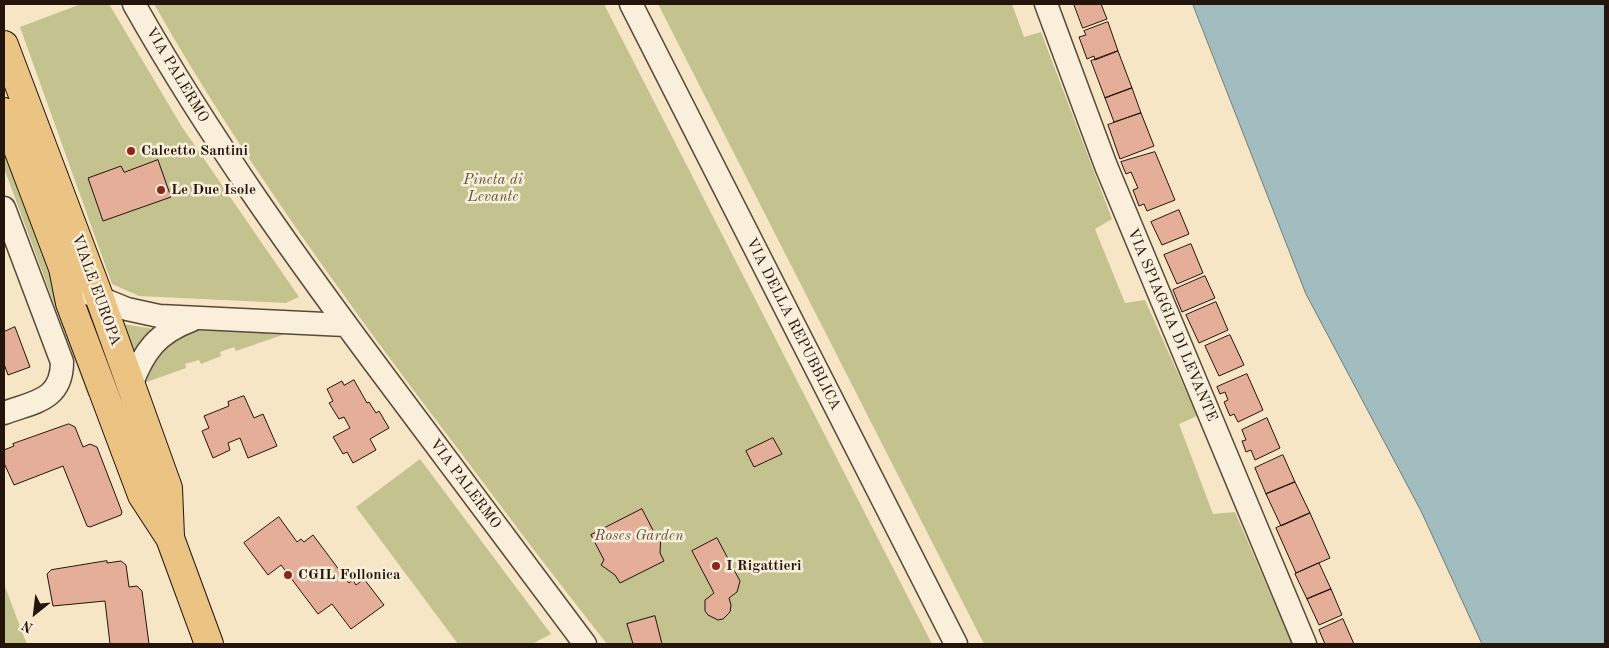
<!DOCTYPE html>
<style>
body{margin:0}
#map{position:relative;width:1609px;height:648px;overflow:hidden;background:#f6e6c6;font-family:"Old Standard TT",serif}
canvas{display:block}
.frame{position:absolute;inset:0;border:5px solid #23150c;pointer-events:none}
.north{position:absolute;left:10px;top:588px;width:50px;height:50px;-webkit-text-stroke:4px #f9efda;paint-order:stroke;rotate:209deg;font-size:14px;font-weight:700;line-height:20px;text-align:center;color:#23150c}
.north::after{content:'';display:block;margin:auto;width:18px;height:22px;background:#23150c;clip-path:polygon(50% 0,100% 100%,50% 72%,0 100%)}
</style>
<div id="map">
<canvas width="1609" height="648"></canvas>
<div class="frame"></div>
<div class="north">N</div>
</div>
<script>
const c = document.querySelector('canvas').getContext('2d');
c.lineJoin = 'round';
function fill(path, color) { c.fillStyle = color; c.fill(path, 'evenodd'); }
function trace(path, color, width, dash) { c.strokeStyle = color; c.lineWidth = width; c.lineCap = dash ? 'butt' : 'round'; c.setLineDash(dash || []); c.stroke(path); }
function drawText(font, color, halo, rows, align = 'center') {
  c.font = font + ' "Old Standard TT",serif'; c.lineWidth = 5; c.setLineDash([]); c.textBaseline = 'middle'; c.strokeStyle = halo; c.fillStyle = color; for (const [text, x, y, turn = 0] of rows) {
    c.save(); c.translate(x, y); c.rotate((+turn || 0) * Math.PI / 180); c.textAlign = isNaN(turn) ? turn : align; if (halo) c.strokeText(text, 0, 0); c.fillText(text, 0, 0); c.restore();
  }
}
fill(new Path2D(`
 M81,4H109L182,127L299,297L286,303L139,296L112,284L20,27Z
 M154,4H604L932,644H607C557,581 509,517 461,453C351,308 244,162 154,4Z
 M658,4H1012L1024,37L1041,32L1112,219L1095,229L1125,303L1145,300L1197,416L1179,424L1213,514L1235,512L1292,644H984Z
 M4,148L95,393L88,396L4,168Z
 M122,324L155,329L134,354Z
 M194,330L288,333L236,351L234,347L220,352L221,356L201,364L199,360L185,364L186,368L144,383L145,373L161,345Z
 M420,459L551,634L532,644H458L356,507Z
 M4,584L24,637L27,644H4Z`), '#c4c390');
const water = new Path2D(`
 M1193,4H1605V644H1482L1421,511L1306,294Z`);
fill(water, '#a1bdbf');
trace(water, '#6f7a77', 1);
const building = new Path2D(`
 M1074,4H1101L1107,19L1083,28Z
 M1108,22L1118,51L1095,60L1094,56L1087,59L1079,37L1086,35L1084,31Z
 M1118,51L1132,88L1105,98L1091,61Z
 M1132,88L1141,113L1114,122L1105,98Z
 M1141,113L1154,146L1120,159L1108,125Z
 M1155,152L1175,200L1147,211L1144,204L1139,206L1133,190L1138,188L1131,172L1126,174L1121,162Z
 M158,160L171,197L103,221L88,178L121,166L124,172Z
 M1179,210L1189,234L1162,245L1151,222Z
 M1191,244L1203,273L1177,284L1164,255Z
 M1205,276L1215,298L1182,312L1173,290Z
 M1216,302L1228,330L1199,343L1186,315Z
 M15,327L30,367L8,375L4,364V332Z
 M1230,335L1244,365L1219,376L1205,346Z
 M1247,374L1263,410L1238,422L1234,414L1230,416L1224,402L1228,400L1225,392L1220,394L1217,387Z
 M354,380L367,403L369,402L376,413L379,411L389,428L370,439L376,450L353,463L347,452L343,454L333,437L350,428L344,417L339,419L329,403L333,401L327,389L342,381L344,385Z
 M244,396L254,418L263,414L277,446L248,458L240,438L228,443L230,450L213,458L202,431L209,428L204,416L229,406L228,402Z
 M1267,418L1280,448L1255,460L1251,450L1246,452L1242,441L1246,440L1242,430Z
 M69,424L75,427L83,447L90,444L97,447L122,512L121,515L90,527L87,526L63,466L14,485L4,463V450L14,446L13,444Z
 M773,438L782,454L754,467L746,451Z
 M1283,455L1295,482L1266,494L1255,468Z
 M1295,482L1310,513L1281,526L1266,494Z
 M642,509L655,534H661L660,553L664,561L620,583L615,575L601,565L604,560L591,535Z
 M1310,513L1330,558L1296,573L1276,528Z
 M279,517L297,542L301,539L304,542L313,535L349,583L353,580L356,585L364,579L384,605L351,629L332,604L318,614L281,565L268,575L244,543Z
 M717,538L740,581L737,592L729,598L731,605L730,612L723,619L718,620L708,615L705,611V600L714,593L692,551Z
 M107,561V563L121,561L126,565L129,587L137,586L142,591L149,644H110L105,601L53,606L47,574L51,570Z
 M1319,563L1331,589L1307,599L1295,574Z
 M1331,589L1342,615L1319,625L1307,599Z
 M655,616L662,644H633L627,624Z
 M1343,619L1354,644H1325L1319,630Z`);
fill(building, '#e5ae98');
trace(building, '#23150c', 1);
const minor = new Path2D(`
 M134,4C210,139 301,265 394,389C458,474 521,559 585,644
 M631,4L956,644
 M1046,4L1106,166L1305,644
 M4,208L62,362C62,401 33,402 4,413
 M90,294L127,309L159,316L345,325
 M131,385C144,351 157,333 192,320`);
const major = new Path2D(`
 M4,45L100,299L168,488L170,536
 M4,112L63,268L70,303L142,495L170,538L209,644`);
trace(minor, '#58493a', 25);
trace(major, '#23150c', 30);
trace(minor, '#f9efda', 22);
trace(major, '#ebc383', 28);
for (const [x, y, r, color] of [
 [131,151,5,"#8f2418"],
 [161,190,5,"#8f2418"],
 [716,566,5,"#8f2418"],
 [288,575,5,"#8f2418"]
]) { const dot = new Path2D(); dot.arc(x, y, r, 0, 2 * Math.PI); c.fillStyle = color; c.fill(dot); trace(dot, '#f9efda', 2); }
drawText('15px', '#23150c', '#f9efda', [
 ["VIA PALERMO",177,75,59],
 ["VIALE EUROPA",96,290,70],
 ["VIA DELLA REPUBBLICA",793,324,63],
 ["VIA SPIAGGIA DI LEVANTE",1172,325,67],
 ["VIA PALERMO",465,484,53]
]);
drawText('bold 15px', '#23150c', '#f9efda', [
 ["Calcetto Santini",141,151],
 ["Le Due Isole",171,190],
 ["I Rigattieri",726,566],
 ["CGIL Follonica",298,575]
], 'left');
drawText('italic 15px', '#5b523a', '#f9efda', [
 ["Pineta di",493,180],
 ["Levante",493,197],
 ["Roses Garden",639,536]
]);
</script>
